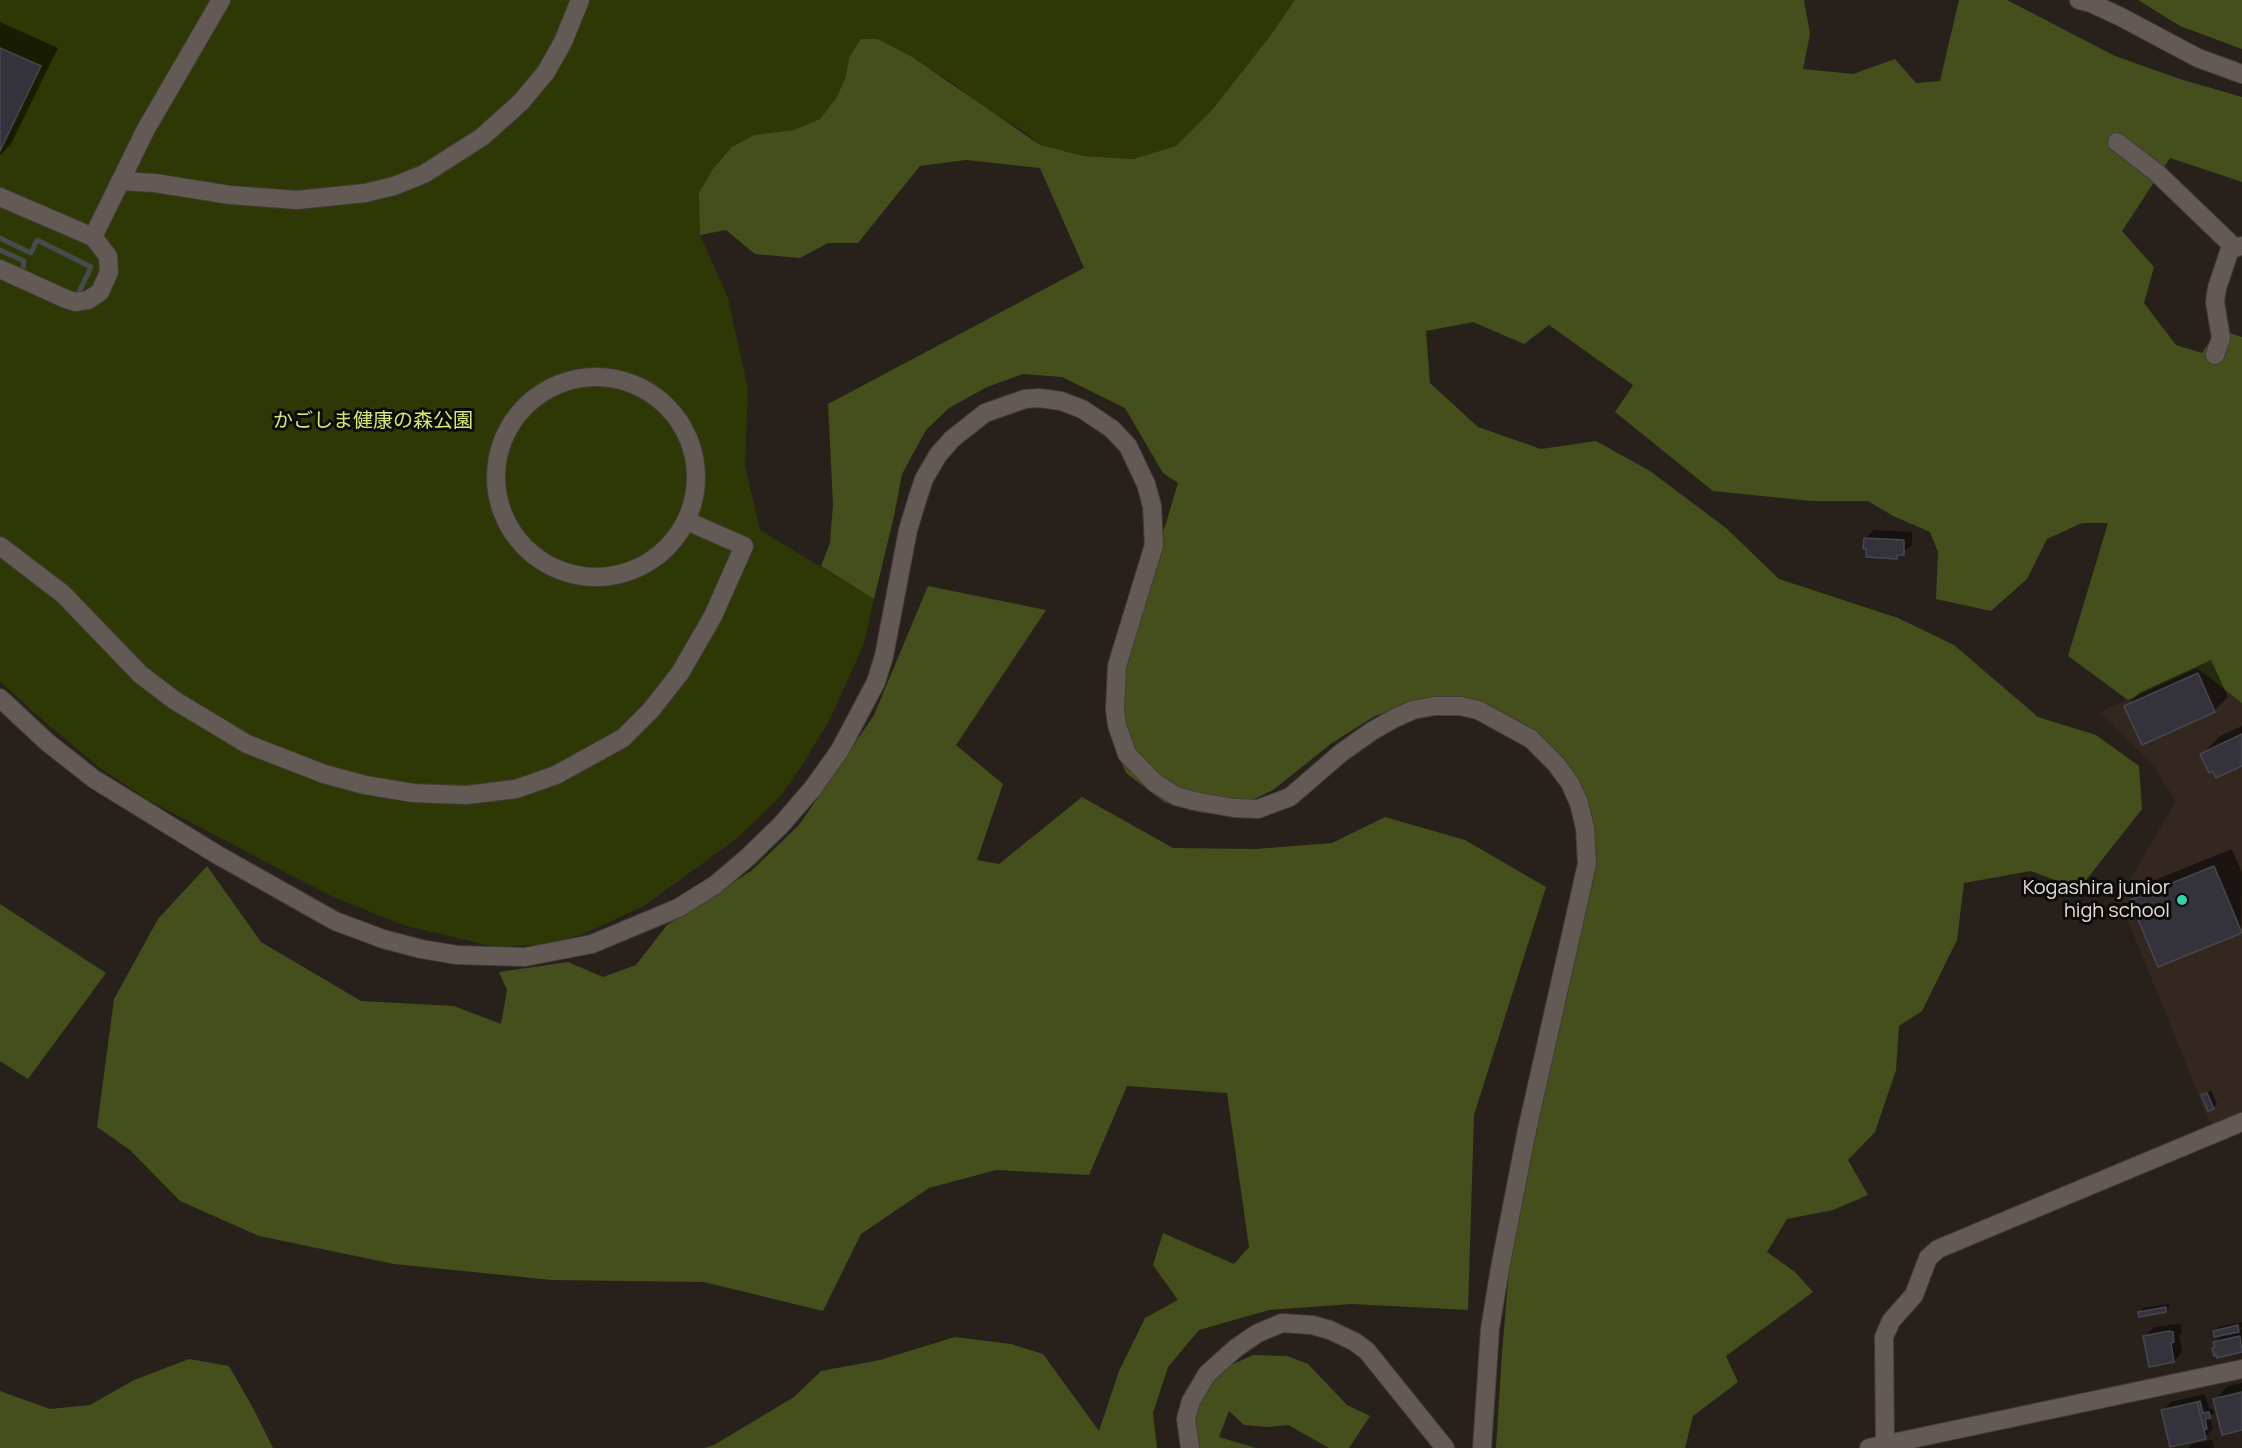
<!DOCTYPE html>
<html>
<head>
<meta charset="utf-8">
<style>
	body { margin:0 }
	canvas { display:block; background:#27201b }
</style>
</head>
<body>
<canvas width="2242" height="1448"></canvas>
<script>
const ctx = document.querySelector('canvas').getContext('2d');
ctx.lineJoin = 'round';
function fillPath(path, color) { ctx.fillStyle = color; ctx.fill(path, 'evenodd'); }
const shape = rows => new Path2D(rows.map(r => 'M' + r).join(''));
function stroke(path, color, width, dash) { ctx.strokeStyle = color; ctx.lineWidth = width; ctx.lineCap = dash ? 'butt' : 'round'; ctx.setLineDash(dash || []); ctx.stroke(path); }
function drawText(font, color, halo, rows, align = 'center') {
  ctx.font = font + ' Manrope,"Noto Sans JP",sans-serif'; ctx.lineWidth = 6; ctx.setLineDash([]); ctx.textBaseline = 'middle'; ctx.strokeStyle = halo; ctx.fillStyle = color; for (const [text, x, y, turn = 0] of rows) {
    ctx.save(); ctx.translate(x, y); ctx.rotate((+turn || 0) * Math.PI / 180); ctx.textAlign = isNaN(turn) ? turn : align; if (halo) ctx.strokeText(text, 0, 0); ctx.fillText(text, 0, 0); ctx.restore();
  }
}
const built = shape([
	[2197,668,2242,703,2242,1114,2216,1125,2209,1121,2122,906,2121,894,2176,801,2154,767,2101,712]
]);
const green = shape([
	[0,0,1295,0,1270,36,1213,109,1176,146,1133,159,1083,156,1040,145,1025,132,986,109,954,84,914,58,878,39,849,58,846,76,837,97,820,119,794,130,754,136,700,235,728,298,748,389,745,466,760,530,874,599,864,644,829,721,802,765,781,796,736,839,644,906,605,924,581,935,550,944,495,947,403,925,329,895,148,800,99,767,33,712,0,681]
]);
const forest = shape([
	[1295,0,1804,0,1810,34,1803,69,1853,74,1895,59,1916,83,1940,81,1959,0,2007,0,2115,56,2180,79,2242,97,2242,182,2170,158,2122,231,2154,267,2144,303,2176,345,2202,353,2218,329,2242,337,2242,703,2197,668,2128,700,2068,656,2108,523,2082,523,2047,539,2027,579,1991,611,1936,599,1938,552,1930,532,1893,516,1868,501,1811,501,1713,491,1615,412,1633,385,1549,325,1524,344,1473,322,1426,331,1430,383,1478,427,1541,449,1596,441,1650,471,1726,528,1779,579,1898,618,1954,645,2038,717,2096,735,2139,766,2142,809,2079,889,2031,871,1964,883,1957,940,1922,1011,1899,1026,1896,1070,1875,1132,1848,1160,1868,1195,1833,1210,1787,1219,1767,1252,1795,1272,1813,1292,1726,1356,1738,1382,1693,1416,1685,1448,1496,1448,1502,1353,1523,1105,1537,1057,1578,874,1578,833,1567,795,1520,722,1464,697,1421,701,1375,716,1332,743,1273,790,1254,799,1202,813,1164,802,1126,773,1112,739,1109,677,1166,523,1178,483,1163,473,1125,408,1062,377,1023,374,987,387,949,408,926,430,902,474,894,516,874,599,821,566,830,543,833,504,828,404,1084,268,1040,168,966,160,920,166,858,243,828,243,800,258,755,254,726,230,700,235,699,193,713,169,732,147,754,135,794,130,820,119,837,97,846,76,849,58,861,39,878,39,914,58,1040,145,1083,156,1133,159,1176,146,1213,109,1270,36],
	[2138,0,2242,0,2242,49,2180,26],
	[928,586,1046,610,956,745,1003,784,977,860,999,864,1082,797,1173,848,1256,849,1332,843,1385,817,1465,840,1546,887,1474,1115,1468,1310,1352,1304,1269,1310,1199,1330,1168,1367,1153,1413,1157,1448,704,1448,714,1445,794,1397,821,1371,880,1360,955,1337,1011,1344,1043,1354,1099,1431,1119,1371,1145,1318,1178,1300,1153,1265,1163,1233,1234,1264,1249,1247,1227,1093,1127,1086,1089,1175,996,1170,929,1188,861,1234,823,1311,704,1282,552,1280,394,1264,259,1236,180,1201,130,1150,97,1127,114,999,158,919,207,866,261,942,361,1001,454,1006,501,1024,507,990,499,972,568,962,603,977,636,965,667,925,751,871,799,825,874,715],
	[0,904,106,973,28,1079,0,1061],
	[1253,1355,1287,1356,1308,1364,1347,1405,1370,1416,1349,1448,1329,1448,1288,1425,1268,1427,1244,1425,1229,1411,1219,1437,1256,1448,1191,1448,1190,1421,1213,1378,1231,1365],
	[189,1359,229,1366,254,1410,273,1448,0,1448,0,1391,50,1409,90,1405,134,1380]
]);
const shadow = shape([
	[0,22,58,48,11,144,0,155],
	[1874,530,1912,532,1912,545,1896,557,1865,539],
	[2211,660,2228,697,2215,710,2143,743,2126,706,2139,693],
	[2242,726,2242,764,2202,754,2220,736],
	[2232,849,2242,873,2241,932,2132,900,2150,882],
	[2211,1090,2217,1104,2213,1108,2203,1096],
	[2169,1304,2170,1306,2166,1310,2139,1312,2143,1308],
	[2242,1322,2242,1327,2239,1330,2242,1329,2242,1350,2218,1356,2213,1348,2216,1346,2215,1342,2224,1334,2214,1331,2218,1327],
	[2181,1324,2182,1332,2179,1335,2182,1352,2174,1361,2145,1336,2154,1327],
	[2242,1383,2242,1428,2215,1400,2228,1386],
	[2205,1394,2209,1409,2213,1409,2214,1413,2210,1416,2213,1429,2205,1437,2163,1411,2171,1402],
	[2212,1440,2214,1448,2188,1448,2192,1444]
]);
const stream = shape([
	[0,238,31,253,37,240,91,267,76,298],
	[0,250,24,261,22,274]
]);
const building = shape([
	[0,48,41,66,0,151,0,48],
	[1864,538,1904,540,1904,555,1897,555,1897,559,1866,557,1866,549,1863,549,1864,538],
	[2198,673,2215,712,2142,745,2124,706,2198,673],
	[2242,734,2242,766,2216,778,2213,771,2209,773,2200,754,2242,734],
	[2214,866,2242,933,2158,967,2130,900,2214,866],
	[2207,1093,2214,1109,2208,1111,2201,1095,2207,1093],
	[2166,1307,2166,1312,2139,1317,2138,1312,2166,1307],
	[2238,1325,2239,1332,2214,1337,2213,1331,2238,1325],
	[2169,1331,2173,1332,2174,1342,2171,1343,2174,1362,2149,1367,2143,1336,2169,1331],
	[2240,1336,2242,1352,2217,1358,2216,1355,2214,1356,2212,1348,2215,1347,2213,1342,2240,1336],
	[2242,1392,2242,1430,2222,1435,2213,1399,2242,1392],
	[2200,1401,2203,1413,2209,1412,2211,1418,2205,1419,2207,1429,2204,1430,2197,1402,2200,1401],
	[2197,1402,2206,1439,2170,1447,2161,1410,2197,1402]
]);
const minor = shape([
	[2079,0,2091,3,2121,17,2198,58,2242,74],
	[2117,142,2157,173,2235,248],
	[120,181,155,183,230,195,297,200,365,193,394,186,424,174,482,137,521,102,546,72,563,42,580,0],
	[0,197,93,237,108,256,109,272,100,292,88,300,75,302,66,299,0,269],
	[93,237,146,129,221,0],
	[2215,355,2221,338,2215,302,2217,288,2230,249,2242,246],
	'496 477a100 100 0 1 1 200 0a100 100 0 1 1-200 0Z',
	[0,546,63,594,140,674,174,700,247,744,324,774,365,785,413,793,466,795,516,789,556,775,623,738,651,710,680,673,713,616,744,546,689,522],
	[0,698,47,742,94,779,216,854,335,921,383,939,421,949,457,955,525,957,592,944,678,908,715,885,748,857,781,825,813,788,840,750,876,682,884,656,908,530,918,497,924,479,938,455,952,439,985,413,1025,399,1039,398,1061,401,1082,409,1112,429,1128,446,1146,484,1152,506,1154,545,1117,666,1115,710,1117,725,1127,754,1155,783,1176,796,1194,801,1234,808,1258,809,1290,797,1341,753,1372,731,1395,718,1413,710,1434,706,1460,706,1478,710,1531,739,1556,764,1570,783,1579,803,1585,828,1587,864,1527,1130,1500,1268,1490,1329,1482,1448],
	[1885,1444,1884,1337,1891,1321,1914,1295,1928,1258,1938,1249,2242,1122],
	[1190,1448,1186,1419,1191,1401,1207,1374,1236,1348,1258,1333,1282,1323,1312,1325,1330,1330,1355,1342,1367,1351,1445,1448],
	[1869,1448,2242,1369]
]);
const markers = [
	[2182,900,6,"#2ed4ab"]
];
const parkNames = [
	["かごしま健康の森公園",373,421]
];
const poiNames = [
	["Kogashira junior",2170,888],
	["high school",2170,911]
];
fillPath(built, '#34271f');
fillPath(green, '#2e3804');
fillPath(forest, '#444f1b');
fillPath(shadow, '#0007');
stroke(stream, '#454b4f', 5);
fillPath(building, '#34323b');
stroke(building, '#48464f', 1.5);
stroke(minor, '#423c39', 20);
stroke(minor, '#645a55', 18);
for (const [x, y, r, color] of markers) { const dot = new Path2D(); dot.arc(x, y, r, 0, 2 * Math.PI); ctx.fillStyle = color; ctx.fill(dot); stroke(dot, '#0e0a08', 2); }
drawText('20px', '#d0ec6d', '#0e0a08', parkNames);
drawText('20px', '#e2dcd9', '#0e0a08', poiNames, 'right');
</script>
</body>
</html>
